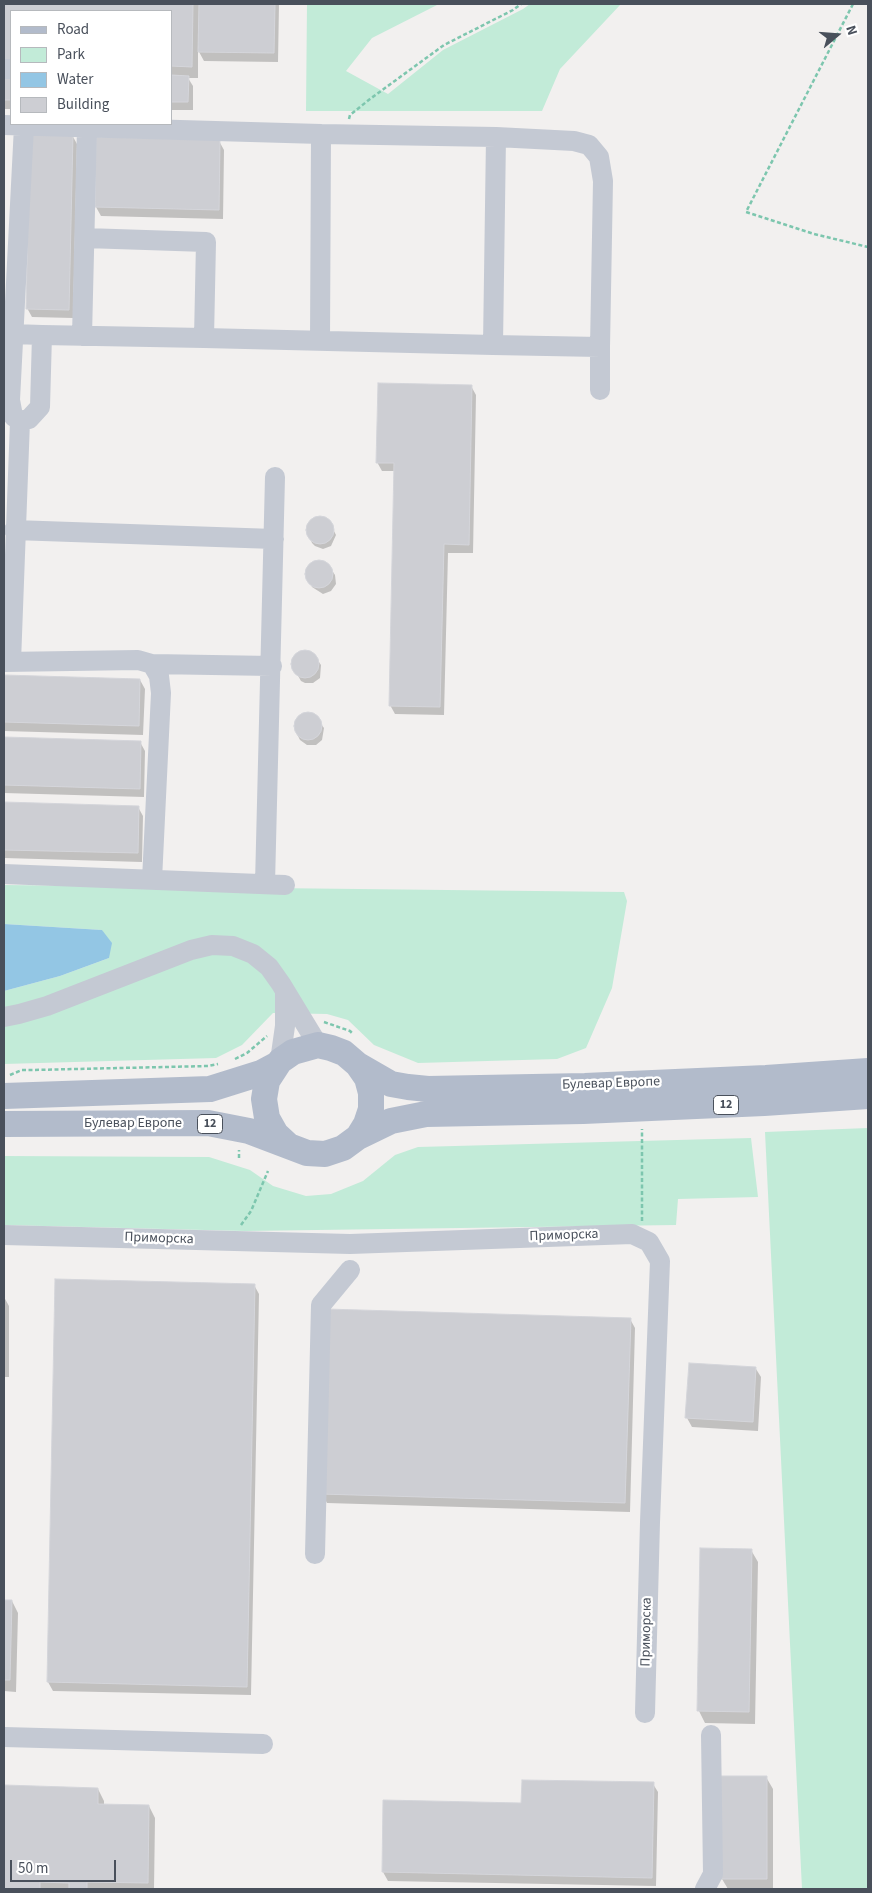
<!DOCTYPE html>
<html>
<head>
<meta charset="utf-8">
<style>
	body { margin:0 }
	#map { position:relative; width:872px; height:1893px; overflow:hidden; background:#f2f0ef; font-family:"Source Sans 3",sans-serif }
	canvas { display:block }
	.frame { position:absolute; inset:0; border:5px solid #49505b; pointer-events:none }
	.legend { position:absolute; left:10px; top:10px; width:162px; height:115px; box-sizing:border-box; background:#fff; border:1px solid #b6b9bd; margin:0; padding:6px 9px; list-style:none; font-size:15px; color:#49505b }
	.legend li { display:flex; align-items:center; gap:10px; height:25px }
	.legend b { width:25px; border:1px solid #b6b9bd }
	.north { position:absolute; left:812px; top:10px; width:50px; height:50px; -webkit-text-stroke:4px #fff; paint-order:stroke; rotate:72deg; font-size:14px; font-weight:700; line-height:20px; text-align:center; color:#49505b }
	.north::after { content:''; display:block; margin:auto; width:18px; height:22px; background:#49505b; clip-path:polygon(50% 0,100% 100%,50% 72%,0 100%) }
	.scale { position:absolute; left:10px; top:1860px; width:106px; height:22px; box-sizing:border-box; border:2px solid #49505b; border-top:0; padding-left:6px; font-size:15px; line-height:18px; white-space:nowrap; color:#49505b; -webkit-text-stroke:4px #fff; paint-order:stroke }
</style>
</head>
<body>
<div id="map">
<canvas width="872" height="1893"></canvas>
<div class="frame"></div>
<ul class="legend">
<li><b style="height:6px;background:#b2bbcb"></b>Road</li>
<li><b style="height:14px;background:#c2ebd8"></b>Park</li>
<li><b style="height:14px;background:#93c6e4"></b>Water</li>
<li><b style="height:14px;background:#cdced3"></b>Building</li>
</ul>
<div class="north">N</div>
<div class="scale">50 m</div>
</div>
<script>
const ctx = document.querySelector('canvas').getContext('2d');
ctx.lineJoin = 'round';
function fillPath(path, color) { ctx.fillStyle = color; ctx.fill(path, 'evenodd'); }
const shape = rows => new Path2D(rows.map(r => 'M' + r).join(''));
function stroke(path, color, width, dash) { ctx.strokeStyle = color; ctx.lineWidth = width; ctx.lineCap = dash ? 'butt' : 'round'; ctx.setLineDash(dash || []); ctx.stroke(path); }
function drawText(font, color, halo, rows, align = 'center') {
  ctx.font = font + ' "Source Sans 3",sans-serif'; ctx.lineWidth = 4.5; ctx.setLineDash([]); ctx.textBaseline = 'middle'; ctx.strokeStyle = halo; ctx.fillStyle = color; for (const [text, x, y, turn = 0] of rows) {
    ctx.save(); ctx.translate(x, y); ctx.rotate((+turn || 0) * Math.PI / 180); ctx.textAlign = isNaN(turn) ? turn : align; if (halo) ctx.strokeText(text, 0, 0); ctx.fillText(text, 0, 0); ctx.restore();
  }
}
const green = shape([
	[307,4,439,4,372,38,346,71,388,94,443,50,523,9,530,4,621,4,560,69,542,111,306,111],
	[4,885,624,892,627,901,612,988,586,1048,557,1059,418,1063,374,1045,348,1020,327,1014,273,1013,242,1045,216,1058,4,1064,4,991,60,976,109,958,102,930,4,924],
	[868,1128,868,1889,802,1889,765,1132],
	[751,1138,758,1197,678,1199,676,1225,245,1231,4,1225,4,1156,209,1157,250,1170,273,1186,306,1196,331,1194,363,1181,395,1155,418,1147]
]);
const water = shape([
	[4,924,102,930,112,943,109,958,60,976,4,991]
]);
const shadow = shape([
	[4,4,279,4,278,62,204,61,198,50,198,78,188,78,193,86,193,110,171,110,171,11,11,11,11,109,4,109],
	[72,135,77,144,73,318,32,317,27,308],
	[97,138,219,141,224,150,223,219,101,216,96,207],
	[471,386,476,395,473,553,448,553,444,715,395,714,390,705,395,471,382,471,377,462],
	[318,517,326,518,329,521,336,535,331,546,323,549,315,546,312,543,306,528,310,521],
	[322,561,329,565,331,569,335,575,336,584,331,591,323,594,312,587,306,577,307,568,313,562],
	[303,651,312,652,321,665,320,678,313,683,305,683,301,681,293,667,292,663,296,655],
	[4,676,140,680,145,689,143,735,4,731],
	[306,713,314,715,324,728,322,740,316,745,307,745,300,740,295,730,296,721,298,717],
	[4,738,140,742,145,751,144,797,4,793],
	[4,803,138,807,143,816,142,862,4,858],
	[254,1285,259,1294,251,1695,53,1691,48,1682],
	[4,1297,9,1306,9,1377,4,1377],
	[630,1319,635,1328,630,1512,327,1503,322,1494],
	[756,1369,761,1377,758,1431,692,1427,687,1418],
	[701,1549,751,1550,758,1562,755,1724,705,1723,699,1711],
	[4,1601,12,1601,18,1613,16,1692,4,1691],
	[721,1777,766,1777,773,1789,773,1889,728,1889,722,1879],
	[653,1784,658,1792,656,1886,388,1881,383,1872,384,1801,522,1804],
	[4,1787,98,1789,104,1801,104,1805,149,1806,155,1818,154,1889,4,1889]
]);
const building = shape([
	[4,4,193,4,192,67,171,66,171,11,11,11,11,64,4,64,4,4],
	[199,4,275,4,274,53,198,52,199,4],
	[4,74,11,74,11,100,4,100,4,74],
	[171,75,189,76,188,102,171,102,171,75],
	[30,133,73,134,69,310,26,309,30,133],
	[96,137,220,140,219,210,95,207,96,137],
	[378,383,472,385,469,545,444,544,440,707,389,706,394,463,376,463,378,383],
	'306 530a14 14 0 1 1 28 0a14 14 0 1 1-28 0Z',
	'305 574a14 14 0 1 1 28 0a14 14 0 1 1-28 0Z',
	'291 664a14 14 0 1 1 28 0a14 14 0 1 1-28 0Z',
	[4,675,140,679,139,726,4,722,4,675],
	'294 726a14 14 0 1 1 28 0a14 14 0 1 1-28 0Z',
	[4,737,141,741,140,789,4,785,4,737],
	[4,802,139,806,138,853,4,850,4,802],
	[55,1279,255,1284,247,1687,47,1682,55,1279],
	[326,1309,631,1318,625,1503,321,1494,326,1309],
	[689,1363,756,1367,753,1422,685,1418,689,1363],
	[700,1548,752,1549,749,1712,697,1711,700,1548],
	[4,1600,12,1600,10,1680,4,1680,4,1600],
	[720,1776,767,1776,767,1879,721,1879,720,1776],
	[522,1780,654,1782,652,1878,382,1872,383,1800,521,1803,522,1780],
	[4,1785,98,1788,98,1804,149,1805,148,1883,87,1882,87,1889,69,1889,69,1883,40,1882,40,1889,4,1889,4,1785]
]);
const path = shape([
	[853,4,746,212,814,234,868,247],
	[349,119,350,115,370,99,444,45,513,10,521,4],
	[324,1022,350,1031,353,1034],
	[235,1059,247,1053,267,1036],
	[10,1075,22,1070,32,1070,208,1066,218,1064],
	[239,1158,239,1150],
	[642,1221,642,1129],
	[241,1225,251,1211,268,1171]
]);
const minor = shape([
	[4,69,11,69],
	[4,125,321,134,320,341],
	[24,126,10,400,13,416,20,421,29,419,40,407,42,335],
	[321,134,496,137],
	[85,238,206,242,204,338],
	[4,334,13,334,42,335,204,338,493,345,600,347,603,181,599,157,589,145,574,141,496,137,493,345],
	[82,336,87,127],
	[600,390,600,347],
	[14,530,274,539],
	[4,662,138,660,152,664,159,676,161,693,152,880],
	[11,662,20,421],
	[152,664,272,666],
	[4,874,285,885],
	[265,884,275,477],
	[4,1017,19,1014,47,1006,191,950,212,945,233,946,253,954,269,967,281,984,318,1045],
	[280,1061,285,1026,285,993],
	[4,1235,350,1244,632,1234,649,1242,660,1261,650,1522,645,1713],
	[315,1554,321,1305,350,1270],
	[4,1737,263,1744],
	[705,1889,713,1874,711,1735]
]);
const major = shape([
	[4,1096,210,1089,261,1073,276,1065],
	[4,1124,208,1123,249,1131,307,1153,325,1154,343,1148,358,1137,391,1121,426,1114,583,1111,764,1103,868,1096],
	[358,1137,366,1124,371,1109,371,1093,367,1078,358,1065],
	[289,1146,276,1134,267,1118,264,1099,267,1081,280,1061,293,1052,318,1045,331,1048,344,1053,358,1065,391,1084,408,1087,428,1089,585,1086,766,1078,868,1071]
]);
const shields = [
	[726,1105,25],
	[210,1124,25]
];
const shieldNames = [
	["12",726,1105],
	["12",210,1124]
];
const streetNames = [
	["Булевар Европе",611,1084,-2],
	["Булевар Европе",133,1124],
	["Приморска",564,1236,-2],
	["Приморска",159,1239,2],
	["Приморска",647,1632,-89]
];
fillPath(green, '#c2ebd8');
fillPath(water, '#93c6e4');
fillPath(shadow, '#0003');
fillPath(building, '#cdced3');
stroke(building, '#d4d5da', 1);
stroke(path, '#7dc6ae', 2.5, [4, 2.5]);
stroke(minor, '#c4c9d3', 20);
stroke(major, '#b2bbcb', 26);
for (const [x, y, w] of shields) { const box = new Path2D(); box.roundRect(x - w / 2, y - 9.5, w, 19, 4); ctx.fillStyle = '#fff'; ctx.fill(box); stroke(box, '#49505b', 1); }
drawText('bold 12px', '#49505b', null, shieldNames);
drawText('14px', '#49505b', '#fff', streetNames);
</script>
</body>
</html>
